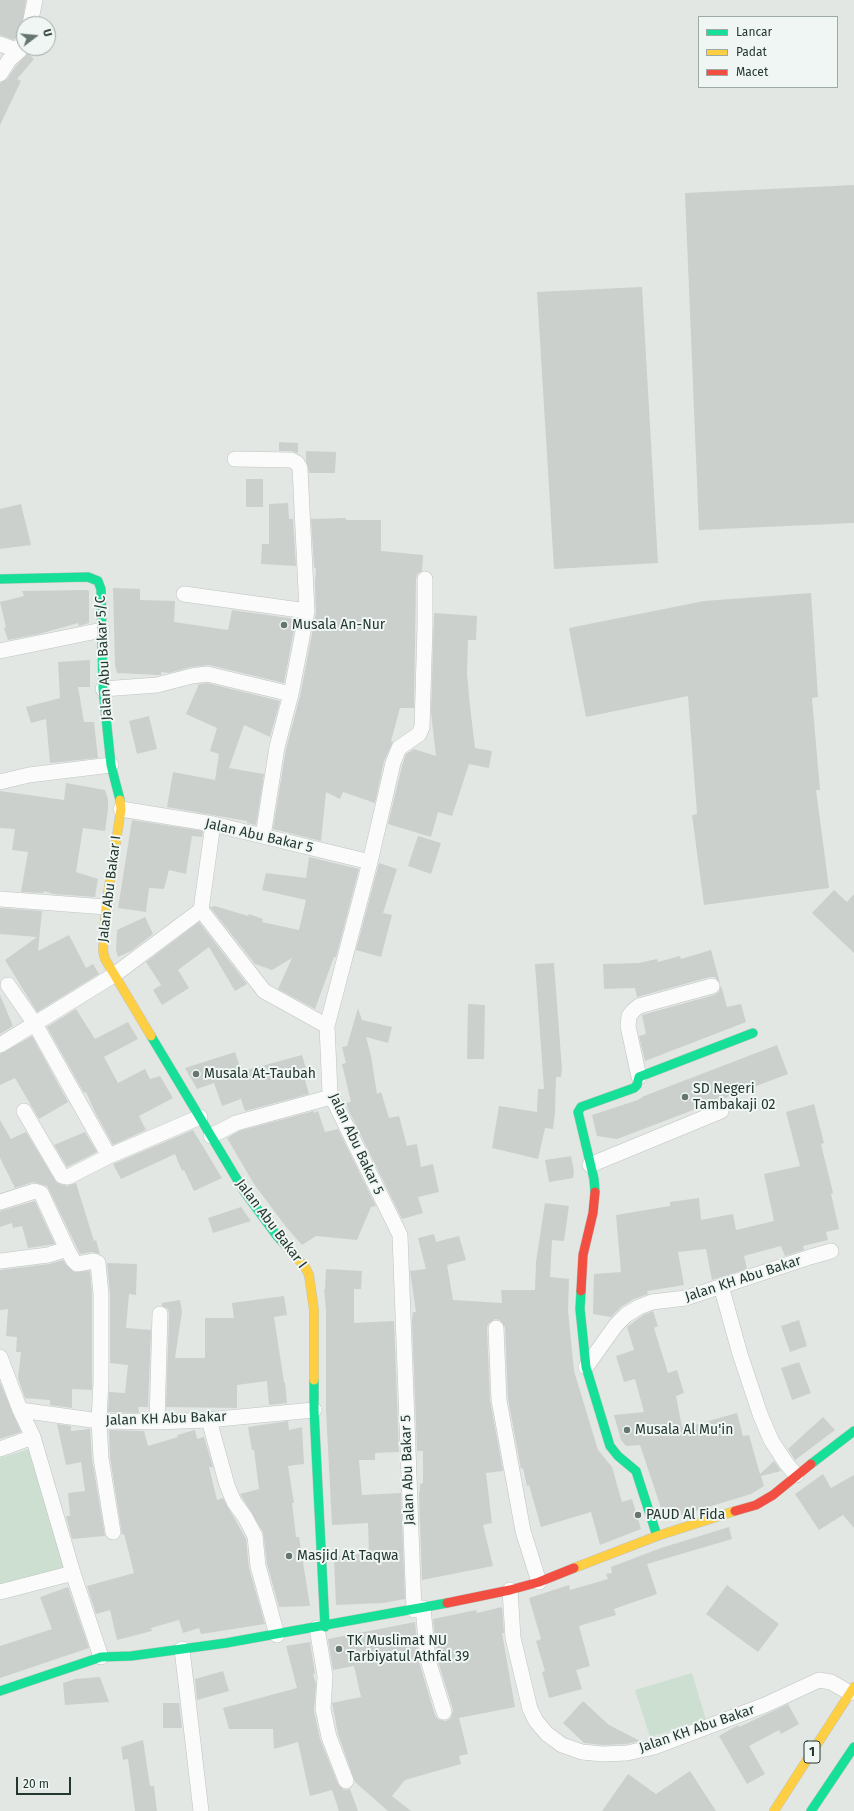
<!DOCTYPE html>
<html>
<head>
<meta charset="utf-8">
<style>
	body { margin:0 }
	#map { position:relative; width:854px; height:1811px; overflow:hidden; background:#e2e7e4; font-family:"Fira Sans",sans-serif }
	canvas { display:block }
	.legend { position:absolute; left:698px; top:16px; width:140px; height:72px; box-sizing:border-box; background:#f0f6f3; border:1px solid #9eaaa5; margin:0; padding:5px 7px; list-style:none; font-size:12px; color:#233730 }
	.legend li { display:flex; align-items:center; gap:8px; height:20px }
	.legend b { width:20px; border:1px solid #9eaaa5 }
	.north { position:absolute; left:16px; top:16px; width:40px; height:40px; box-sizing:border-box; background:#f0f6f3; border:1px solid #9eaaa5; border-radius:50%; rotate:74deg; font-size:11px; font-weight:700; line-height:16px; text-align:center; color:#233730 }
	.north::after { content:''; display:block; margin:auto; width:14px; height:18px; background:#66756f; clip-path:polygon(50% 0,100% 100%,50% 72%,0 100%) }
	.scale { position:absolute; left:16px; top:1777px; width:55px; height:18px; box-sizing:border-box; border:2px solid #233730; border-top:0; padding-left:5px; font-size:12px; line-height:14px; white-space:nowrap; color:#233730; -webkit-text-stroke:3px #f0f6f3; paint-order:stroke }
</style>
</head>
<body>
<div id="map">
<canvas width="854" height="1811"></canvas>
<ul class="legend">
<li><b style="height:5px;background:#16e098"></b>Lancar</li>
<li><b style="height:5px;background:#ffcf43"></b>Padat</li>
<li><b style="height:5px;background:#f24e42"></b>Macet</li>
</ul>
<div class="north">U</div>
<div class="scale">20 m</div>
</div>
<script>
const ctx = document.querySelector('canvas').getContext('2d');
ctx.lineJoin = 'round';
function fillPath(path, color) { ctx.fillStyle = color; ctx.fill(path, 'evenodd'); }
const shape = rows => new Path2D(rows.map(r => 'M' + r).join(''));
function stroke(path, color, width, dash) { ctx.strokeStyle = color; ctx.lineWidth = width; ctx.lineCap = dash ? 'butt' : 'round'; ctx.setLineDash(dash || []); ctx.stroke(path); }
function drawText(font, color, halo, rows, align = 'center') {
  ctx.font = font + ' "Fira Sans",sans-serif'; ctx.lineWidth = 4; ctx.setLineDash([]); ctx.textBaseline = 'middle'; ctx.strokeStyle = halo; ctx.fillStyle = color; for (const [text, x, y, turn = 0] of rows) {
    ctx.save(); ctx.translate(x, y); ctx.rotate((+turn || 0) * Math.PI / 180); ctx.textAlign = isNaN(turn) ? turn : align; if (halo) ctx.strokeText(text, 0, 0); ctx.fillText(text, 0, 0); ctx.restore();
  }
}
const green = shape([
	[29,1449,68,1570,0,1588,0,1458],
	[692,1673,706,1720,650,1737,635,1690]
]);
const building = shape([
	[0,0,26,0,21,31,14,40,0,35],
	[28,53,34,59,17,79,21,81,0,125,0,83,7,79,16,66],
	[854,185,854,523,699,530,685,193],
	[642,287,658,563,554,569,537,292],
	[279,442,298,443,298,453,291,451,279,451],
	[306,451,336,452,335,473,309,473,306,461],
	[246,479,263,479,263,507,246,507],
	[288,503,289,519,293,519,296,566,261,564,262,544,269,544,269,504],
	[21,504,31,545,0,549,0,509],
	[346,518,346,520,381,520,381,551,423,555,422,571,417,574,416,579,414,708,400,708,391,741,393,742,384,761,375,803,343,792,340,799,326,792,321,841,273,829,286,749,300,696,316,613,315,582,316,569,314,567,311,519],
	[113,588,140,589,140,600,175,601,174,622,228,630,232,610,296,619,284,683,209,665,191,667,169,673,161,672,161,675,159,675,117,673,115,665],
	[86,590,89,591,89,623,79,626,78,623,39,634,8,640,4,628,6,627,0,602,24,596,22,591],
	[811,593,818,697,812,698,820,790,816,790,829,888,704,905,692,815,697,814,688,696,586,717,569,628,704,601],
	[434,613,477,616,476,640,468,640,467,674,470,706,475,748,492,751,489,768,469,764,452,816,438,812,431,837,388,824,402,766,406,754,414,749,436,756,431,712],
	[90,660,90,687,78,687,84,722,94,722,98,758,50,763,46,719,31,723,26,707,60,698,58,662],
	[207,683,280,701,270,737,244,725,229,768,264,774,256,825,247,823,247,821,167,807,173,772,215,780,219,754,210,751,217,728,186,714,199,684],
	[149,716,157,749,137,754,129,721],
	[66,783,105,790,108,799,108,809,105,831,83,828,76,872,98,879,95,897,53,894,44,891,44,893,21,892,28,852,12,850,15,829,0,828,0,791,64,800],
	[132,820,203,831,202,837,192,836,186,874,169,870,164,889,149,888,146,912,118,908],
	[418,836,441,843,431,874,408,866],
	[309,857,359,869,336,957,334,957,315,1009,278,989,292,958,272,970,255,964,210,907,215,906,248,916,249,914,263,919,262,922,299,930,306,900,262,890,266,873,306,878],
	[379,863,397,869,383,913,392,915,381,957,356,950],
	[834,890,847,902,854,894,854,953,812,913],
	[0,908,42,911,38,951,69,935,86,968,93,964,99,974,37,1012,5,960,37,937,0,934],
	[145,917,153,934,131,951,118,957,116,950,117,930],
	[199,922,247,984,235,991,209,947,178,970,189,988,162,1005,153,990,161,985,146,962],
	[711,950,720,983,715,977,710,977,637,997,635,988,604,989,603,964,639,963,657,959,658,962,680,956,681,959],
	[554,963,562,1070,561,1077,556,1077,555,1112,553,1129,545,1128,538,1159,492,1148,499,1106,537,1112,538,1089,544,1089,535,964],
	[721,985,727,1007,741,1004,746,1022,645,1061,639,1036,646,1034,642,1015,714,995,719,992],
	[0,995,13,1026,0,1034],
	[468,1004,485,1005,484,1059,467,1059],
	[358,1008,362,1020,392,1027,388,1043,366,1037,371,1056,377,1094,381,1092,389,1118,399,1116,407,1146,417,1144,421,1167,433,1164,439,1192,418,1197,423,1213,402,1219,349,1111,346,1103,351,1102,342,1064,346,1063,342,1047,347,1046],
	[76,1009,95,1039,128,1022,138,1039,104,1057,118,1083,145,1069,150,1079,160,1076,173,1098,139,1116,146,1130,113,1145,95,1112,86,1092,84,1093,47,1027],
	[32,1036,68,1102,39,1119,15,1078,0,1085,0,1054],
	[777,1045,788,1074,617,1139,597,1136,592,1115,638,1100,644,1096],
	[235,1052,240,1067,242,1067,243,1071,302,1055,307,1072,303,1073,309,1094,245,1111,241,1099,222,1106,214,1083,197,1089,185,1068],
	[814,1104,824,1143,821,1144,833,1193,831,1194,839,1229,826,1232,828,1240,803,1246,804,1250,785,1256,781,1246,744,1256,747,1269,712,1280,706,1249,678,1252,684,1285,647,1291,648,1294,634,1299,621,1307,611,1317,593,1314,594,1274,621,1272,616,1215,670,1206,670,1202,699,1198,701,1220,733,1214,736,1230,774,1221,764,1174,800,1166,786,1112],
	[314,1111,314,1113,318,1111,325,1132,338,1129,376,1206,371,1207,357,1240,316,1236,302,1245,287,1228,254,1184,227,1138,239,1131],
	[0,1120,11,1139,26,1132,57,1183,67,1186,76,1183,94,1241,96,1240,100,1254,92,1252,80,1254,47,1186,33,1182,15,1188,0,1158],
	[193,1130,222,1178,194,1191,184,1170,182,1171,175,1154,121,1179,113,1164],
	[85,1132,97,1152,67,1167,54,1145],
	[571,1156,574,1171,573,1178,549,1182,545,1160],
	[35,1201,55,1244,28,1248,22,1226,13,1228,12,1223,0,1227,0,1211],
	[545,1203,569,1206,564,1241,552,1240,550,1277,569,1279,568,1310,574,1371,598,1450,612,1467,622,1502,632,1499,641,1529,600,1545,591,1512,541,1527,529,1485,527,1486,523,1468,521,1469,508,1399,505,1327,500,1320,495,1319,488,1324,487,1328,490,1400,503,1471,486,1473,492,1523,483,1525,493,1566,422,1580,419,1492,420,1492,420,1484,423,1483,423,1451,417,1451,412,1320,413,1312,416,1312,410,1271,426,1269,418,1238,434,1234,436,1242,459,1236,466,1260,447,1265,453,1300,502,1303,501,1290,535,1290,536,1262],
	[241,1207,251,1221,213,1233,208,1218],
	[63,1260,67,1266,74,1272,90,1271,92,1294,92,1390,72,1389,72,1408,50,1405,50,1400,25,1398,18,1378,21,1352,16,1352,17,1337,6,1336,8,1309,0,1310,0,1270,49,1264],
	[107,1263,137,1264,136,1295,129,1294,126,1328,151,1330,148,1407,138,1407,139,1413,108,1412,109,1392,125,1393,128,1365,110,1363,110,1294],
	[326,1269,362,1271,361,1289,354,1289,354,1323,394,1321,399,1452,375,1453,375,1460,359,1460,362,1495,401,1493,405,1599,383,1603,336,1605,334,1557,369,1553,368,1523,332,1525,326,1410,326,1310,324,1289,325,1289],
	[284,1296,287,1315,274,1317,284,1382,285,1382,287,1403,269,1405,267,1381,237,1385,237,1408,166,1407,169,1314,168,1309,162,1306,162,1303,180,1300,182,1312,175,1358,205,1358,205,1318,234,1318,232,1303],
	[653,1311,658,1326,654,1328,668,1373,677,1370,684,1393,676,1396,682,1427,687,1426,687,1427,737,1413,743,1436,749,1435,760,1474,774,1461,781,1471,761,1476,764,1486,751,1494,665,1520,640,1445,626,1446,621,1440,614,1415,644,1412,635,1379,624,1382,616,1356,634,1350,627,1327,643,1315],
	[799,1320,807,1346,790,1352,781,1326],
	[799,1362,811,1393,792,1400,781,1368],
	[0,1382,21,1432,0,1439],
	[823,1417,835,1430,795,1460,788,1449],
	[288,1421,289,1430,302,1427,304,1464,288,1466,294,1503,292,1503,296,1537,299,1537,310,1606,279,1607,267,1564,263,1532,240,1494,259,1489,254,1450,252,1450,248,1427],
	[57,1424,71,1426,71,1431,90,1429,92,1459,105,1536,72,1539,66,1516,70,1516,68,1493,85,1491,81,1462,66,1465],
	[109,1430,144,1431,148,1446,178,1437,177,1435,195,1430,197,1439,204,1437,213,1467,209,1467,217,1500,223,1498,246,1539,249,1568,265,1624,201,1634,199,1628,183,1633,179,1620,151,1628,152,1631,117,1640,110,1610,96,1614,87,1586,134,1573,124,1534,122,1535,110,1457],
	[823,1474,831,1488,854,1475,854,1528,843,1515,819,1530,795,1494],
	[729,1527,732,1539,647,1564,657,1594,614,1609,616,1615,579,1626,590,1666,576,1670,582,1689,549,1698,542,1672,545,1671,536,1641,541,1639,529,1598,569,1585,570,1590,608,1579,606,1574,612,1573,611,1567,661,1548],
	[727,1585,779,1624,758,1652,706,1614],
	[68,1587,89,1648,0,1678,0,1646,52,1629,40,1597],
	[502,1607,504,1633,502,1633,515,1707,459,1718,468,1754,459,1756,461,1764,405,1780,392,1796,411,1811,388,1811,355,1782,338,1734,332,1703,361,1697,354,1666,333,1670,328,1639,415,1622,419,1662,435,1715,438,1719,446,1721,451,1718,453,1710,437,1658,433,1619,476,1610,477,1613],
	[310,1642,315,1674,313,1674,316,1684,314,1711,320,1739,338,1784,344,1790,350,1789,358,1811,339,1811,332,1790,310,1796,298,1742,274,1749,273,1729,229,1729,223,1708,297,1688,286,1646],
	[223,1671,229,1691,197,1700,195,1679],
	[100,1677,109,1702,65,1705,63,1683,75,1679],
	[583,1701,609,1725,640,1741,626,1744,603,1745,584,1743,563,1723],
	[163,1703,179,1703,182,1728,163,1728],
	[788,1704,799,1724,781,1734,779,1730,749,1746,765,1774,747,1784,719,1736,738,1725,739,1727],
	[143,1740,150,1786,154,1786,157,1811,135,1811,128,1759,123,1760,121,1747],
	[690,1771,716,1811,602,1811,628,1774,656,1794]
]);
const street = shape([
	[30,24,35,0],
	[0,44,19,51],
	[0,74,9,60,19,51,24,39],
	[235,459,291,460,297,463,300,468,307,611,291,694,277,747,263,836],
	[184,594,307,611],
	[0,651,102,630],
	[103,689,157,685,192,676,207,674,291,694],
	[0,782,29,775,111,765],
	[121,809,213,824,370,862,327,1026,330,1093,400,1235,414,1610],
	[370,862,393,763,399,748,419,734,422,727,425,626,425,579],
	[0,899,106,907],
	[201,910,264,991,327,1026],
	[8,985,35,1024,109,1156,200,1117],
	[0,1045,114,975,201,910,213,824],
	[639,1077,628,1026,629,1016,634,1010,639,1006,712,986],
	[24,1111,62,1176,68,1177,109,1156],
	[211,1136,236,1123,331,1097],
	[590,1165,721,1111],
	[0,1202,35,1191,41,1193,67,1249],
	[0,1261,48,1255,67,1249,73,1260,77,1264,94,1261,98,1263,101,1294,101,1381,99,1421,101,1458,113,1532],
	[721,1286,740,1354,760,1414,771,1440,786,1463,796,1475],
	[496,1328,499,1400,523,1531,539,1582],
	[0,1357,20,1410,33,1437,73,1573,101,1657],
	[586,1367,616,1325,626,1315,639,1307,652,1302,686,1298,810,1257,831,1251],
	[20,1410,99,1421,157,1422,207,1420,314,1410],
	[209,1420,227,1485,234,1502,245,1517,255,1536,258,1566,277,1635],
	[157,1422,160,1314],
	[0,1449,33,1437],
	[510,1590,513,1638,530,1709,536,1721,547,1734,562,1745,582,1752,603,1754,627,1753,654,1747,765,1705,819,1680,831,1682,850,1693],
	[0,1592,73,1573],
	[423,1608,428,1660,444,1712],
	[317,1628,325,1676,323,1709,329,1737,346,1781],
	[182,1649,201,1811]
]);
const fast = shape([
	[0,579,88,577,98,581,101,589,103,689,111,765,120,800],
	[151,1036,244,1191,277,1236,289,1249],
	[595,1192,594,1179,578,1112,581,1107,634,1088,637,1085,639,1077,753,1033],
	[581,1291,580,1309,586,1367,610,1446,618,1456,636,1471,657,1536],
	[314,1380,314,1410,325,1627],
	[811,1464,854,1431],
	[0,1691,101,1657,131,1656,226,1643,447,1603],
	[811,1811,854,1747]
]);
const slow = shape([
	[120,800,121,809,106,907,103,951,105,959,151,1036],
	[289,1249,305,1267,309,1275,314,1310,314,1380],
	[574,1568,657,1536,735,1511],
	[774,1811,854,1687]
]);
const jam = shape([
	[581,1291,583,1255,593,1213,595,1192],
	[735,1511,756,1505,773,1495,811,1464],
	[447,1603,510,1590,539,1582,574,1568]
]);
const markers = [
	[284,625,4,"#66756f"],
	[196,1074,4,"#66756f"],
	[685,1097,4,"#66756f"],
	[627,1430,4,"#66756f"],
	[638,1515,4,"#66756f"],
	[289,1556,4,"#66756f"],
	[339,1649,4,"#66756f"]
];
const shields = [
	[812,1752,16]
];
const shieldNames = [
	["1",812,1752]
];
const poiNames = [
	["Musala An-Nur",292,625],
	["Musala At-Taubah",204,1074],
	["SD Negeri",693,1089],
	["Tambakaji 02",693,1105],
	["Musala Al Mu'in",635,1430],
	["PAUD Al Fida",646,1515],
	["Masjid At Taqwa",297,1556],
	["TK Muslimat NU",347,1641],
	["Tarbiyatul Athfal 39",347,1657]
];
const streetNames = [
	["Jalan Abu Bakar 5/C",104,658,-93],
	["Jalan Abu Bakar 5",259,836,13],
	["Jalan Abu Bakar I",110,889,-83],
	["Jalan Abu Bakar 5",356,1144,65],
	["Jalan Abu Bakar I",271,1224,53],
	["Jalan KH Abu Bakar",743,1279,-18],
	["Jalan KH Abu Bakar",166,1419,-2],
	["Jalan Abu Bakar 5",408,1470,-92],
	["Jalan KH Abu Bakar",697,1729,-19]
];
fillPath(green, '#cddfd1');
fillPath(building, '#cbd0cd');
stroke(street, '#bfc4c1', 16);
stroke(fast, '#bfc4c1', 10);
stroke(slow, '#bfc4c1', 10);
stroke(jam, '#bfc4c1', 10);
stroke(street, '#fbfbfb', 15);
stroke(fast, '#16e098', 9);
stroke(slow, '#ffcf43', 9);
stroke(jam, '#f24e42', 9);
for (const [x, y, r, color] of markers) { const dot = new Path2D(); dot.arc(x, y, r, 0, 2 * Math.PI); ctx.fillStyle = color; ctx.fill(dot); stroke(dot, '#f0f6f3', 1.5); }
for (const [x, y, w] of shields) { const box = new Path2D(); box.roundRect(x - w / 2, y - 11, w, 22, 3); ctx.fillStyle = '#f0f6f3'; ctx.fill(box); stroke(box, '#233730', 1); }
drawText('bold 13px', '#233730', null, shieldNames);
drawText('14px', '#233730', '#f0f6f3', poiNames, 'left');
drawText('14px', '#233730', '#f0f6f3', streetNames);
</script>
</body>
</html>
